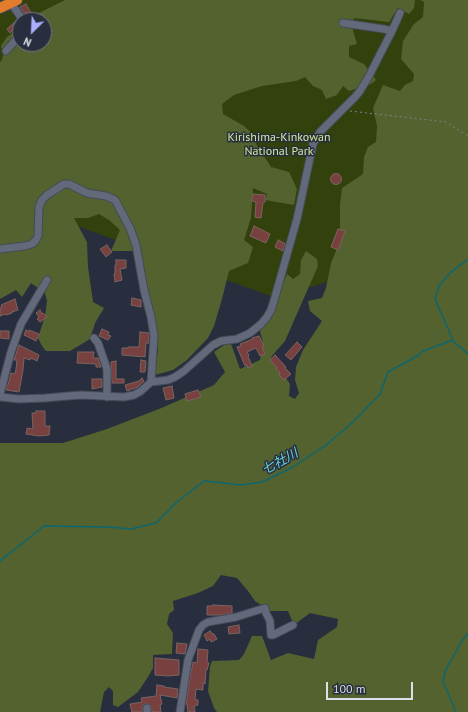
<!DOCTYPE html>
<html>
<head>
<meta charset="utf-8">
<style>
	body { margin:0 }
	#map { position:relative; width:468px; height:712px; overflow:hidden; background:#282e3d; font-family:"PT Sans",sans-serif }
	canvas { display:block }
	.north { position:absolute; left:12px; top:12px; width:40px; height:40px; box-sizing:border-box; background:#282e3d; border:1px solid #707582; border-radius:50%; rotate:204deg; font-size:11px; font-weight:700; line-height:16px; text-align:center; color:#dbdfe9 }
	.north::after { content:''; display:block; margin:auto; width:14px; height:18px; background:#acaffb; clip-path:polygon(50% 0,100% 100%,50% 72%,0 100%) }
	.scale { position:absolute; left:326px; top:682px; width:87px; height:18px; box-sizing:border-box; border:2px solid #dbdfe9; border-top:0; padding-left:5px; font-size:12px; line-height:14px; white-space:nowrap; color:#dbdfe9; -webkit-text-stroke:3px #282e3d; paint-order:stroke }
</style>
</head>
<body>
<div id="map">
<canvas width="468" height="712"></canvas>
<div class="north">N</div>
<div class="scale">100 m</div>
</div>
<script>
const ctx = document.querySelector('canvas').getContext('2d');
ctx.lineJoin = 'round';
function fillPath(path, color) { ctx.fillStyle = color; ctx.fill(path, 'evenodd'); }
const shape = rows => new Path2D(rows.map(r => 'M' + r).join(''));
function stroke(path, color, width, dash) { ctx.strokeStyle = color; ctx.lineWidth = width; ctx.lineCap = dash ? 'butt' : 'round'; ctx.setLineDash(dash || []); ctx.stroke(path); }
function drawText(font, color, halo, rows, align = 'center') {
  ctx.font = font + ' "PT Sans","Noto Sans JP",sans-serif'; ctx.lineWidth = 3; ctx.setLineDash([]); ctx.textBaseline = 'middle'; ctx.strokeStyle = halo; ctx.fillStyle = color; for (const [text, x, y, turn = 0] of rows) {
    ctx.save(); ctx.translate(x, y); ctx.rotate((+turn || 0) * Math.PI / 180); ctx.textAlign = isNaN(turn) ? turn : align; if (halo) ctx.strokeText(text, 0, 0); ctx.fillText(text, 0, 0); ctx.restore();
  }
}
const green = shape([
	[0,0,468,0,468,237,276,298,44,214,0,229],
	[20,20,44,20,44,44,20,44]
]);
const forest = shape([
	[65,0,415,0,414,8,409,14,398,8,389,22,354,18,353,31,357,44,349,46,349,57,364,64,376,80,371,84,349,91,343,86,337,95,326,99,322,90,313,86,305,77,296,81,262,86,234,95,222,104,223,114,244,126,255,136,256,144,271,167,289,172,297,189,294,205,265,200,267,194,253,188,251,218,244,240,253,247,248,263,229,271,222,299,214,326,208,338,187,360,173,370,155,375,158,349,156,327,141,257,136,251,111,251,120,230,109,220,99,214,88,218,74,218,87,242,88,267,93,302,104,308,95,323,90,339,70,351,46,351,42,346,38,338,45,316,47,301,45,293,31,283,22,297,16,290,0,299,0,62,2,60,3,54,1,46,7,37,20,28,20,44,44,44,44,20,30,20,41,12],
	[420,0,468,0,468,712,217,712,214,708,208,691,210,667,212,661,239,660,244,654,252,636,262,636,271,660,288,653,314,659,318,640,337,627,338,619,310,613,294,625,288,611,270,611,255,601,248,591,237,578,221,575,213,586,198,593,173,601,174,610,169,614,167,624,173,633,172,654,153,655,153,668,148,677,138,692,118,707,113,705,113,691,109,687,104,692,100,712,0,712,0,443,63,443,107,429,159,409,214,385,225,372,214,352,230,341,240,369,260,360,263,343,259,327,280,290,287,274,293,279,300,274,301,260,306,251,317,259,318,266,285,341,271,357,290,384,289,396,295,399,299,393,295,380,296,367,303,350,322,321,310,311,308,301,322,298,326,288,331,263,336,251,340,240,340,205,342,188,363,174,364,157,368,147,376,142,377,126,373,108,383,85,400,91,405,85,413,81,414,74,401,59,403,41,414,24,423,17,424,2]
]);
const stream = shape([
	[453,341,468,354],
	[0,561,44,526,108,527,131,529,156,523,177,502,204,481,241,485,262,482,293,467,326,445,354,421,380,394,388,372,419,355,423,351,453,340,435,299,439,286,450,273,468,259],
	[456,712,443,681,446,669,462,641,468,633]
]);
const building = shape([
	[26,4,31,13,24,13,20,7,26,4],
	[17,20,20,23,10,33,7,29,17,20],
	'330.5 179a5.5 5.5 0 1 1 11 0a5.5 5.5 0 1 1-11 0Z',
	[253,194,265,195,265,202,263,202,261,218,260,218,255,217,256,202,252,201,253,194],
	[254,226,270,234,266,243,250,236,254,226],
	[338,229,345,231,338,250,331,247,338,229],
	[278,240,284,243,285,244,283,251,275,247,278,240],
	[107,245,112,252,106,257,100,249,107,245],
	[116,260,126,260,126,268,120,269,122,280,115,282,114,274,115,274,115,265,116,265,116,260],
	[132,298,141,300,141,307,131,305,132,298],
	[15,299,18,310,12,312,12,313,6,315,5,314,0,316,0,308,2,308,1,305,15,299],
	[40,310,42,314,43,313,47,317,40,322,37,319,39,317,36,313,40,310],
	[102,329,109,332,108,335,111,336,108,340,99,336,102,329],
	[26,330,29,332,29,330,39,334,36,341,24,335,26,330],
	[0,331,9,331,9,339,0,338,0,331],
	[140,332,149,333,149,343,146,343,145,357,122,355,122,348,128,348,128,347,139,347,140,332],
	[259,336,264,346,262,347,265,354,260,356,256,348,247,352,249,355,248,356,252,366,248,368,247,365,245,366,237,347,241,346,240,344,253,339,252,338,259,336],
	[297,342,302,347,291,360,285,355,297,342],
	[19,345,39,355,37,361,31,358,30,360,24,358,23,370,19,392,6,390,7,385,8,385,11,373,15,374,16,369,17,360,14,360,19,345],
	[78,352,94,352,93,358,98,358,101,367,96,367,96,364,77,363,78,352],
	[275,355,286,367,285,368,291,374,284,380,279,375,280,373,276,369,277,368,270,360,275,355],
	[141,360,146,361,145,372,140,372,141,360],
	[116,361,116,379,124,379,124,383,112,383,111,362,116,361],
	[142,378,144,381,138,387,127,391,125,385,139,381,142,378],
	[92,379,102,379,102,387,92,389,92,379],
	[172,386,174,398,166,400,163,388,172,386],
	[198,390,201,397,187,401,185,394,198,390],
	[36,411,45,411,45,426,50,426,49,435,39,436,26,434,27,428,33,429,32,413,36,413,36,411],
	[213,605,232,606,232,613,221,615,207,615,207,606,213,606,213,605],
	[239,625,240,633,229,634,228,627,239,625],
	[210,631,213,634,214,634,217,639,211,642,210,639,207,641,204,635,210,631],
	[177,643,187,644,185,654,176,653,177,643],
	[198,649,208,650,207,662,209,663,207,670,206,670,205,684,203,683,203,690,196,689,195,700,198,700,198,705,194,706,195,712,188,712,187,704,186,704,191,672,193,662,197,663,198,649],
	[155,658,179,660,179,675,168,676,155,675,155,658],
	[157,685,164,686,164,687,178,689,177,698,160,695,162,704,160,705,161,712,152,712,151,706,147,703,143,705,142,712,132,712,130,704,142,702,141,698,156,696,157,685]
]);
const path = shape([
	[350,111,446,122,468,136]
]);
const minor = shape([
	[11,3,22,19,27,18,28,20],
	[343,23,384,29,392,31],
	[6,51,20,35],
	[0,249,25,246,32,244,36,240,38,236,39,207,42,200,47,195,64,184,69,184,87,193,106,196,115,200,130,228,136,245,144,290,151,317,154,336,151,382],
	[94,338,98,343,107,369,107,397],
	[0,394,11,352,21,324,47,280],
	[0,397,19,399,45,398,68,396,81,395,124,397,134,395,141,391,151,382,168,380,175,377,184,371,213,345,221,341,237,339,250,333,261,324,267,317,271,310,275,297,297,219,313,144,320,132,355,97,360,91,369,76,392,31,400,13],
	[147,708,147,712],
	[180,712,188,660,199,630,203,625,208,622,236,617,265,608,266,613,270,621,271,635,273,635,293,625]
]);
const highway = shape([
	[0,8,17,0]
]);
const parkNames = [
	["Kirishima-Kinkowan",279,138],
	["National Park",279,152]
];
const waterNames = [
	["七社川",280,462,-29]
];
fillPath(green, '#33410c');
fillPath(forest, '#53622f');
stroke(stream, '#0d6770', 1.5);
fillPath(building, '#78413f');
stroke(building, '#796462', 1);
stroke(minor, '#464a56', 9);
stroke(highway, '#464a56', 12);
stroke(path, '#7e8390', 1, [2, 3]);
stroke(minor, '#62697a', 7);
stroke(highway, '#e47d2b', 10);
drawText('12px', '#d0ea9a', '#282e3d', parkNames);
drawText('italic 13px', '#61d6e4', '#282e3d', waterNames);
</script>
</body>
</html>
